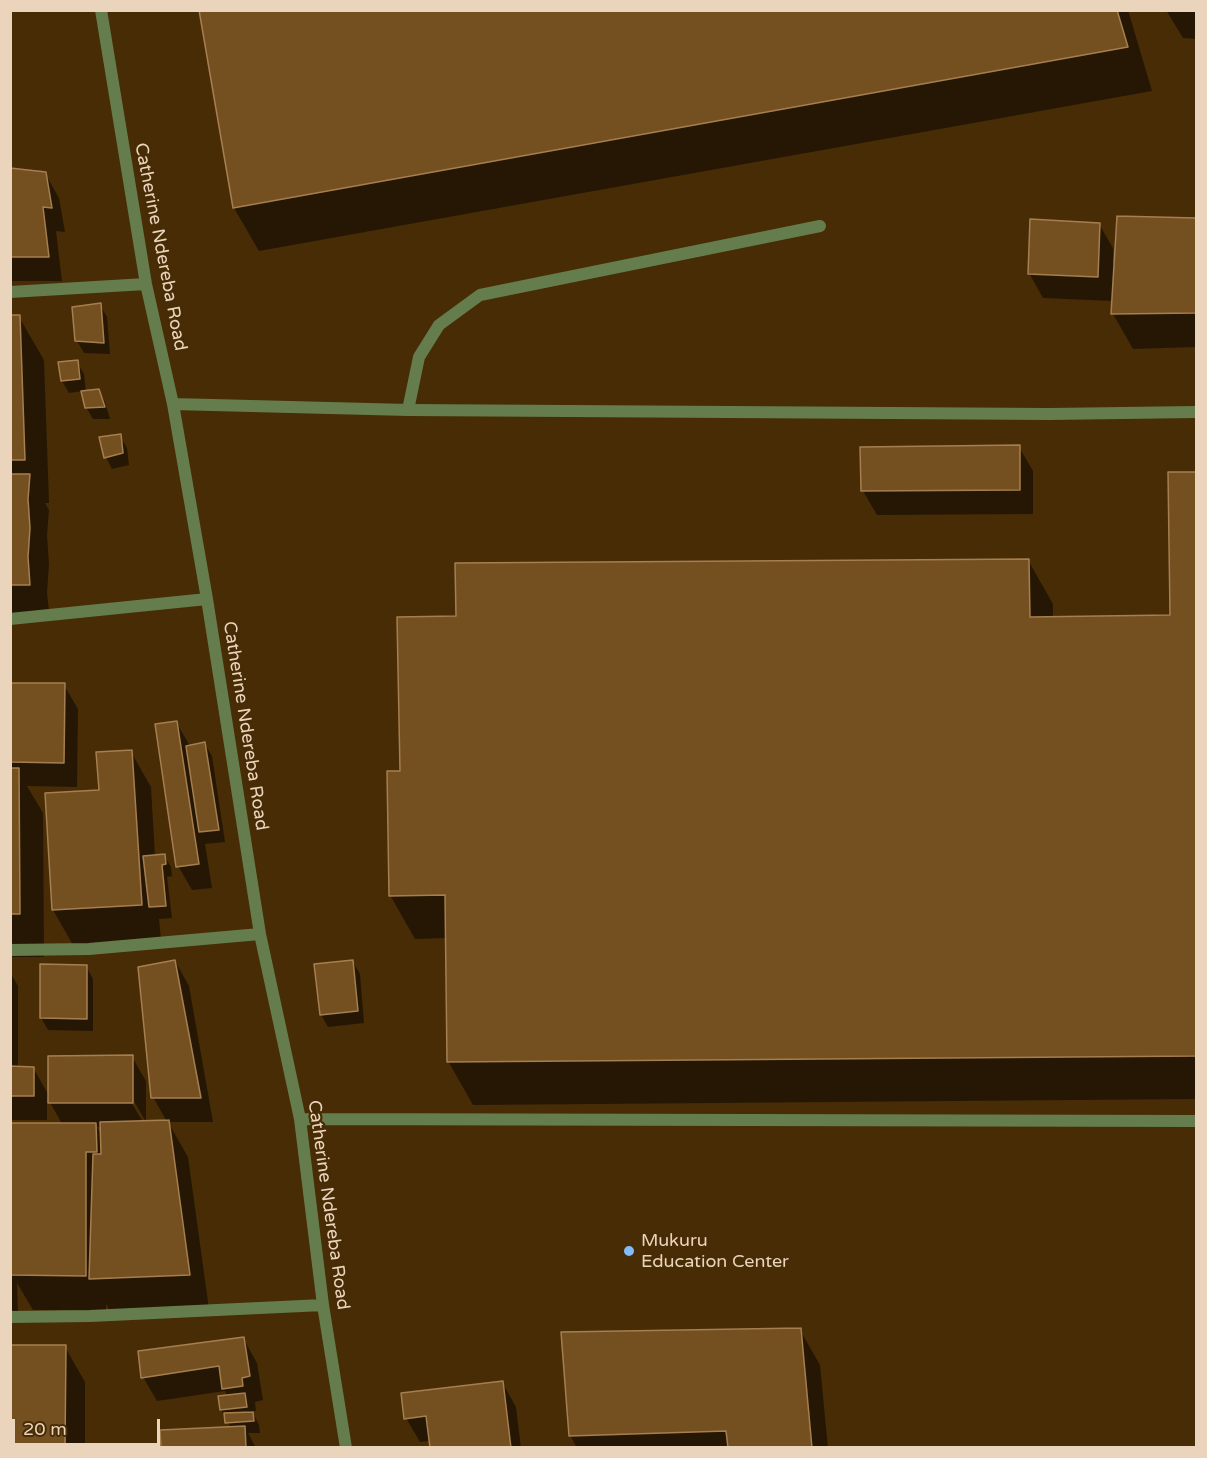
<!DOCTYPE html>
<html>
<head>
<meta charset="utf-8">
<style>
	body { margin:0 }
	#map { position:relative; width:1207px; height:1458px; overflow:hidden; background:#472c06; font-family:"Varela Round",sans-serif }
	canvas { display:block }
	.frame { position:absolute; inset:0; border:12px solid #ead4bc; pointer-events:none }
	.scale { position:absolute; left:12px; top:1419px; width:148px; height:27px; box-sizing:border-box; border:3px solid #ead4bc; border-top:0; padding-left:8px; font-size:18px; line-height:21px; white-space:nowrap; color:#ead4bc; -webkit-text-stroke:4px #472c06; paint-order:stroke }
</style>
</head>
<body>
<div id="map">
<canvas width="1207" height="1458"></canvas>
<div class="frame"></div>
<div class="scale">20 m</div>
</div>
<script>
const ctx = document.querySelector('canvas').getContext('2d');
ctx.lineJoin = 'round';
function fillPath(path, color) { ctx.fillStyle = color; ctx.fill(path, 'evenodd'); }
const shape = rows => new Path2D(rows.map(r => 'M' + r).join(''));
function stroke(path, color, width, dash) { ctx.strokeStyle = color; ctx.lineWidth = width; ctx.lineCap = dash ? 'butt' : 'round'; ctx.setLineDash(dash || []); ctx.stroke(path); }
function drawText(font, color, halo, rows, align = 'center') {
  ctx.font = font + ' "Varela Round",sans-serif'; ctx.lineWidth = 4.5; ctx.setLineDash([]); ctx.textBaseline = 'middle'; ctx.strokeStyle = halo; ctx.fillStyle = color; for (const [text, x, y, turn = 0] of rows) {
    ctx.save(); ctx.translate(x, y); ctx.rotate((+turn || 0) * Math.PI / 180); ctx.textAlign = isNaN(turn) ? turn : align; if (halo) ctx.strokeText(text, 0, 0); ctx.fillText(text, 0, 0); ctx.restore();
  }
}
const shadow = shape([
	[201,10,1128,10,1152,91,259,251,234,208],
	[1166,10,1196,10,1196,39,1183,38],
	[10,169,45,173,59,198,65,232,56,231,62,281,12,281,10,279],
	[1119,217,1196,219,1196,347,1133,349,1113,314,1113,301,1043,298,1029,273,1099,224,1113,248,1113,263,1116,263],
	[100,305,107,317,110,354,84,353,77,341],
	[10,317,19,317,44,360,49,503,45,503,49,510,47,535,49,564,47,593,50,619,10,620],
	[77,362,84,374,86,392,98,390,105,402,110,419,93,419,86,407,83,391,69,393,62,381],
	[120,436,127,448,129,465,112,469,106,457],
	[1019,447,1033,471,1033,514,877,515,863,491,862,448],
	[1196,473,1196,1099,473,1105,448,1061,447,938,415,939,390,895,401,773,457,618,1028,560,1053,604,1053,618,1172,617,1170,474],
	[10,684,64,685,78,709,77,787,27,786,43,813,44,957,10,957],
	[176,722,190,746,205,744,212,756,225,842,205,844,212,888,192,890,178,866],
	[131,752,151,787,155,856,164,855,171,867,172,876,167,877,172,918,159,919,161,939,73,945,53,910,46,795,101,791],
	[175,961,189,986,213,1122,168,1122,188,1157,209,1309,111,1313,106,1304,106,1310,33,1310,17,1283,18,1314,10,1314,10,1156,62,1124,47,1097,47,1120,10,1120,10,972,18,986,18,1068,33,1068,50,1097,132,1057,146,1081,146,1122,167,1122,153,1097],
	[131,1096,146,1122,143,1122,128,1097],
	[97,1127,102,1127,102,1136],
	[353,962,360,974,364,1023,328,1027,321,1015],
	[86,966,93,979,93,1031,48,1030,41,1018],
	[800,1330,820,1365,828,1448,577,1448,570,1435],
	[243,1338,257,1363,263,1400,255,1402,256,1411,252,1411,259,1425,260,1433,248,1433,256,1448,163,1448,231,1428,221,1410,227,1396,225,1391,157,1401,143,1377],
	[65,1347,85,1382,85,1448,10,1448],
	[502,1382,516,1407,521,1448,431,1448,430,1441,420,1442,406,1418]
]);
const building = shape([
	[199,10,1117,10,1128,47,233,208,199,10],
	[10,168,46,172,52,208,43,207,49,257,10,257,10,168],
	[1117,216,1196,218,1196,313,1111,314,1117,216],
	[1030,219,1100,223,1098,277,1028,274,1030,219],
	[101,303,104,343,75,341,72,307,101,303],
	[10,315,20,315,25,460,10,460,10,315],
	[78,360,80,379,61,381,58,362,78,360],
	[99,389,105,407,85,408,81,391,99,389],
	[121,434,123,453,104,458,99,437,121,434],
	[1020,445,1020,490,861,491,860,447,1020,445],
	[1168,472,1196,472,1196,1056,447,1062,445,895,389,896,387,771,400,771,397,617,456,616,455,563,1029,559,1030,617,1170,615,1168,472],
	[10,474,30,474,28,499,30,528,28,557,30,585,10,585,10,474],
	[10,683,65,683,64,763,10,762,10,683],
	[177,721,199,864,176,867,155,724,177,721],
	[205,742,219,830,199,832,186,746,205,742],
	[132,750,142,905,52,910,45,793,99,790,96,752,132,750],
	[10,768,19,768,20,914,10,914,10,768],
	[165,854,166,864,162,865,166,906,149,907,143,856,165,854],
	[175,960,201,1098,151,1098,138,967,175,960],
	[353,960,358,1011,320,1015,314,964,353,960],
	[40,964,87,965,87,1019,40,1018,40,964],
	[133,1055,133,1103,48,1103,48,1056,133,1055],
	[10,1066,34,1067,34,1096,10,1096,10,1066],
	[169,1120,190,1275,89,1279,93,1154,101,1154,100,1122,169,1120],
	[10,1123,96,1123,97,1152,86,1152,86,1276,11,1275,10,1123],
	[801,1328,812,1448,728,1448,726,1431,569,1436,561,1332,801,1328],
	[244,1337,250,1376,242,1378,243,1386,222,1389,219,1366,141,1378,138,1351,244,1337],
	[10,1345,66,1345,65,1448,10,1448,10,1345],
	[503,1381,511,1448,430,1448,426,1416,404,1419,401,1393,503,1381],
	[245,1393,247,1407,220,1410,218,1396,245,1393],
	[253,1412,254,1421,225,1423,224,1413,253,1412],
	[245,1426,246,1448,161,1448,160,1430,245,1426]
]);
const lane = shape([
	[408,410,419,357,439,325,480,295,820,226]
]);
const street = shape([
	[101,10,146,284,173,404,207,599,260,934,300,1119,323,1305,346,1448],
	[10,292,146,284],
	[173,404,408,410,1049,414,1196,412],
	[10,619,207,599],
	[10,950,89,949,260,934],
	[300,1119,1196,1121],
	[10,1317,90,1316,323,1305]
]);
const markers = [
	[629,1251,6,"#81bdfa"]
];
const streetNames = [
	["Catherine Ndereba Road",160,247,79],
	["Catherine Ndereba Road",245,726,81],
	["Catherine Ndereba Road",328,1205,82]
];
const poiNames = [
	["Mukuru",641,1241],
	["Education Center",641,1262]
];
fillPath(shadow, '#0007');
fillPath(building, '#744f20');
stroke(building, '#a67f50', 1.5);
stroke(lane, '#657d4d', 12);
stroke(street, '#657d4d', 12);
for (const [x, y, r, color] of markers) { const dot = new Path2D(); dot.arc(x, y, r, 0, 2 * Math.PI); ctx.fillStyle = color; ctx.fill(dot); stroke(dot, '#472c06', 2); }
drawText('18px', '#ead4bc', '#472c06', streetNames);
drawText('18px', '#ead4bc', '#472c06', poiNames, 'left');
</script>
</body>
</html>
